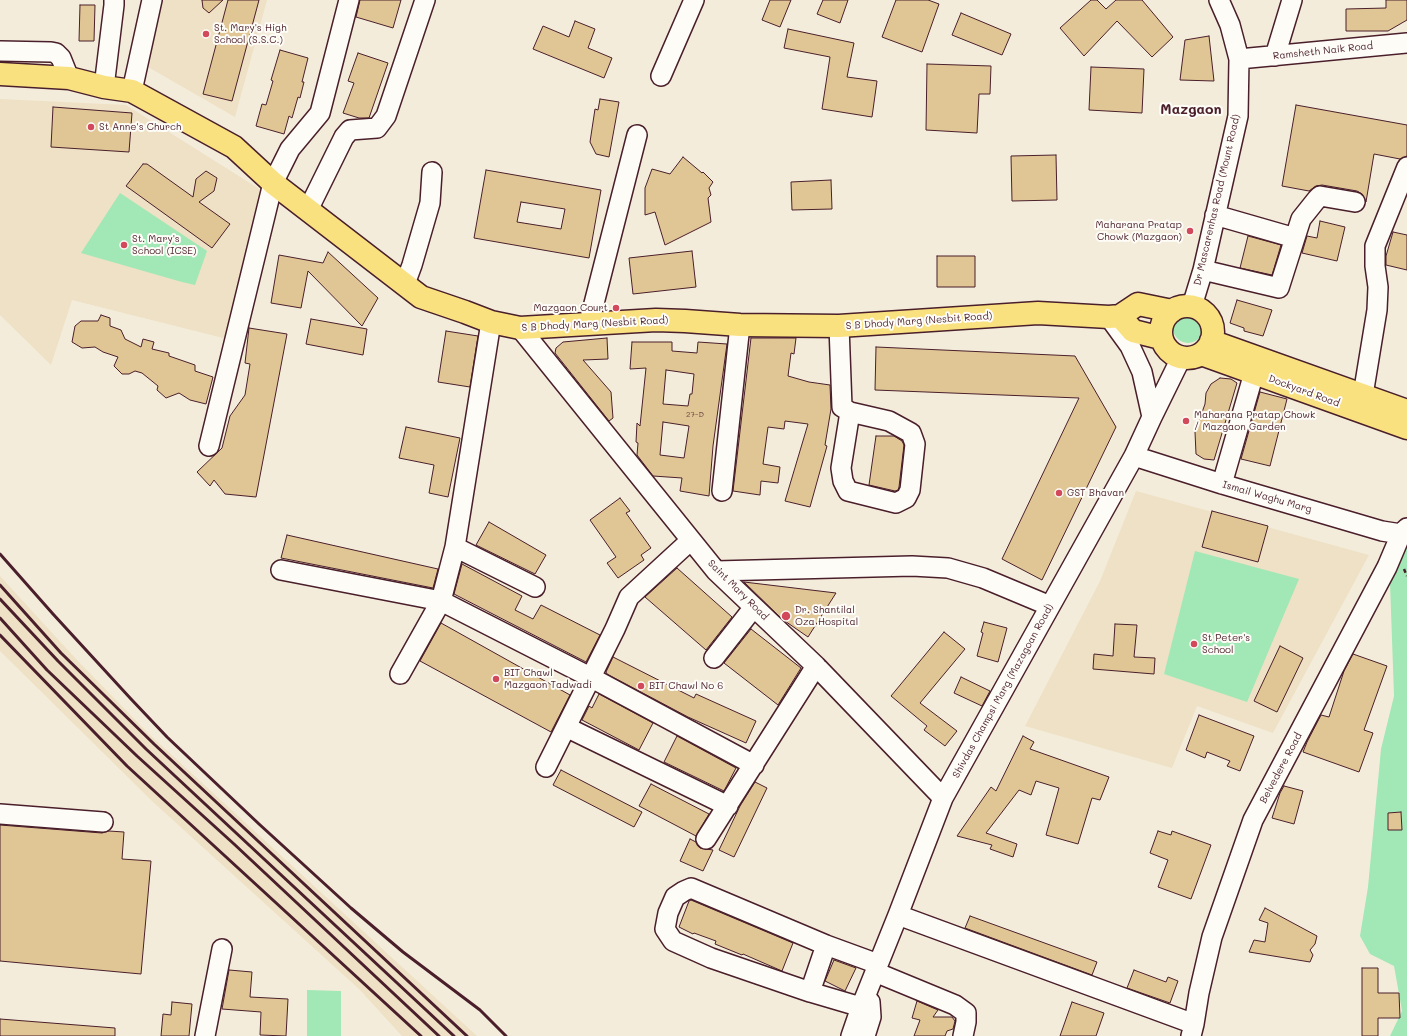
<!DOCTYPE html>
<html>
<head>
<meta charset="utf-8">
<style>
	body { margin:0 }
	canvas { display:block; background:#f4ecda }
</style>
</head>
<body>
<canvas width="1407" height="1036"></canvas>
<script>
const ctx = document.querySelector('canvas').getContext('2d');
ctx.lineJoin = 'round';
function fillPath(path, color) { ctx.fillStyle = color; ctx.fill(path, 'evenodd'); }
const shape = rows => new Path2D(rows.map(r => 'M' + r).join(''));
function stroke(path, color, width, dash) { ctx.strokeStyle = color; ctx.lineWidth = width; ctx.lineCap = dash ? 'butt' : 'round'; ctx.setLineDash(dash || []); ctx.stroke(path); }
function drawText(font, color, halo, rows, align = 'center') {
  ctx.font = font + ' Mali,sans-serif'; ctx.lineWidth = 4; ctx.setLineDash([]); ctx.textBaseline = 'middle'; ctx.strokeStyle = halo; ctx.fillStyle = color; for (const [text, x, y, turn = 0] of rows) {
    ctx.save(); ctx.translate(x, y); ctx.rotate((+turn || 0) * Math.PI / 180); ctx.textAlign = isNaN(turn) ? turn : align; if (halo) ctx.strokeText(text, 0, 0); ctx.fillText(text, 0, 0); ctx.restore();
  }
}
const built = shape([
	[162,0,267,0,235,117,148,67],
	[0,99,126,105,261,190,227,339,72,300,51,365,0,315],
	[1136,491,1369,555,1273,733,1197,706,1172,768,1025,726,1100,581],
	[0,576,76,659,149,734,477,1036,402,1036,359,989,153,802,0,651]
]);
const green = shape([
	[120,193,207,251,195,285,182,282,81,253],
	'1173 328a15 15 0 1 1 30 0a15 15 0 1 1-30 0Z',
	[1407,546,1407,1036,1390,1036,1402,1011,1394,966,1370,954,1360,936,1368,887,1381,749,1394,696,1390,583,1399,558],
	[1195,551,1299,579,1247,702,1164,674],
	[307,990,341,991,341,1036,307,1036]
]);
const building = shape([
	[202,0,223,0,209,13,203,8,202,0],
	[228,0,259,0,232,101,203,94,228,0],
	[360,0,401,0,393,28,356,17,360,0],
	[770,0,791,0,780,27,762,20,770,0],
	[823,0,848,0,840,23,817,14,823,0],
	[896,0,928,0,939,4,922,52,882,37,896,0],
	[1091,0,1097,0,1106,9,1116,0,1142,0,1173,37,1152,57,1117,21,1084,56,1060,28,1091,0],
	[1386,0,1407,0,1407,20,1388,31,1346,31,1346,9,1386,8,1386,0],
	[80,5,95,5,94,41,79,41,80,5],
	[961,13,1011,34,1002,55,952,35,961,13],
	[575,21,595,29,588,48,612,58,604,78,533,49,543,26,569,37,575,21],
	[788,29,854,43,847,77,877,81,872,117,822,109,830,57,784,48,788,29],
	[1209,36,1214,81,1180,80,1185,40,1209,36],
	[280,50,308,58,302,82,304,82,300,98,298,97,292,118,289,116,284,134,256,126,262,104,266,105,273,81,271,80,280,50],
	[358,53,388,63,369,118,359,118,343,113,354,83,348,81,358,53],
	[927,64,991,66,990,94,979,94,977,133,926,130,927,64],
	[1091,67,1144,69,1142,113,1089,110,1091,67],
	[600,99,619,102,609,157,596,154,590,142,595,109,598,110,600,99],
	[1296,105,1407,125,1407,156,1400,159,1374,154,1366,202,1362,194,1357,191,1322,185,1316,186,1309,191,1282,186,1296,105],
	[53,107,132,113,129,152,51,147,53,107],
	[1056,155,1057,200,1012,201,1011,156,1056,155],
	[683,157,702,173,703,172,713,182,709,188,711,195,708,198,711,222,665,245,655,212,645,215,645,188,652,169,670,174,683,157],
	[143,164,147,164,193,197,196,179,206,171,217,178,214,191,199,202,230,224,212,248,126,186,143,164],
	[486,170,601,190,589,258,474,238,486,170],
	[521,202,565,209,561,229,517,222,521,202],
	[831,180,832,209,792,210,791,182,831,180],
	[1320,221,1345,227,1337,261,1302,253,1307,236,1317,238,1320,221],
	[1393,232,1407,235,1407,270,1386,265,1386,256,1393,232],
	[1248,236,1281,245,1272,275,1240,268,1248,236],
	[692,251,696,287,633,294,629,258,692,251],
	[328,252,378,298,362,326,308,271,301,308,271,303,279,255,323,263,328,252],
	[937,256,975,256,975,287,937,287,937,256],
	[1237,300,1272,310,1263,336,1244,331,1244,328,1230,323,1237,300],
	[101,315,110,318,110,326,121,330,125,339,141,347,143,339,154,342,152,349,169,353,169,356,195,365,195,371,213,377,206,404,190,400,179,393,166,398,157,390,158,386,142,373,135,371,129,374,122,374,114,366,118,357,103,352,95,347,82,348,72,342,75,326,81,321,98,321,101,315],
	[311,319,367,329,363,355,306,344,311,319],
	[249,328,287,334,256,497,225,494,214,480,210,486,197,472,222,448,230,416,245,395,250,364,245,363,249,328],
	[446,331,478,336,470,387,438,382,446,331],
	[607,338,608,359,583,360,611,392,613,418,609,421,555,353,556,348,563,342,607,338],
	[751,338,796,338,794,354,791,353,788,376,809,382,830,385,831,409,825,445,827,446,810,507,785,501,808,424,785,421,784,429,768,427,763,464,780,467,778,483,761,481,760,495,733,491,751,338],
	[632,342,672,342,672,351,697,353,698,342,727,344,713,446,709,496,680,491,682,478,653,476,637,455,638,443,636,442,637,423,640,426,646,368,630,369,632,342],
	[666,370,694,374,692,394,690,394,688,406,663,404,666,370],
	[663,422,689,426,684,458,660,455,663,422],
	[876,347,1075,356,1116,427,1042,580,1002,559,1079,398,875,390,876,347],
	[1220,378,1231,379,1237,383,1214,460,1204,459,1196,454,1195,432,1205,404,1206,393,1211,384,1220,378],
	[1260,392,1287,399,1270,466,1241,459,1260,392],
	[406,427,460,438,448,497,429,493,434,465,399,458,406,427],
	[876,436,894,436,902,441,904,445,899,487,898,490,895,491,869,485,876,436],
	[620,498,630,511,626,513,651,548,641,555,644,560,618,578,607,563,616,557,590,520,620,498],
	[1212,511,1268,526,1258,562,1202,547,1212,511],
	[489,522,546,555,535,574,476,545,489,522],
	[287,535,438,569,433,588,281,558,287,535],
	[462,564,522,596,515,610,533,619,541,605,600,635,586,662,454,594,462,564],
	[677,568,732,617,706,650,645,597,677,568],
	[744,582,836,593,808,637,782,619,744,582],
	[984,622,1007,628,998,662,977,656,983,633,981,632,984,622],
	[441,623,570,695,551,732,420,661,441,623],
	[1115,624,1137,625,1134,657,1155,658,1154,674,1093,669,1094,654,1113,656,1115,624],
	[751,629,801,668,778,705,724,663,751,629],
	[944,632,965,649,920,703,957,731,945,746,924,730,927,726,891,696,944,632],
	[1280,646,1303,658,1277,712,1254,701,1280,646],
	[1353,654,1387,666,1364,730,1373,733,1359,772,1303,752,1307,742,1321,715,1329,717,1344,671,1353,654],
	[613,657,694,698,696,694,756,721,746,743,688,717,607,674,606,672,613,657],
	[961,677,990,691,982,706,954,693,961,677],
	[599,694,653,723,639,750,582,720,589,706,592,708,599,694],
	[1199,715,1254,736,1240,771,1227,766,1230,761,1207,752,1205,758,1186,750,1199,715],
	[677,736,736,768,724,791,664,762,677,736],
	[1023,736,1034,742,1030,749,1109,777,1100,800,1092,798,1078,844,1046,835,1059,788,1036,781,1031,795,1019,790,986,833,1017,844,1013,857,990,849,992,845,957,836,991,787,996,791,1023,736],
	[561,770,642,812,634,827,553,785,561,770],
	[755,782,767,788,734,857,719,850,740,806,755,782],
	[651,784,709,814,696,836,639,806,651,784],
	[1284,786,1303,791,1294,824,1272,818,1280,793,1284,786],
	[1401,812,1402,830,1388,830,1388,813,1401,812],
	[0,825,102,833,109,831,124,832,122,859,151,861,141,974,0,961,0,825],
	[1158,831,1171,835,1172,831,1211,845,1191,899,1158,887,1168,860,1150,853,1158,831],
	[690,839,696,842,700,848,713,850,703,871,680,861,690,839],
	[691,900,793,943,782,971,743,954,742,955,715,944,716,941,694,933,693,934,679,927,689,901,691,900],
	[1265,908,1317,936,1315,944,1310,950,1313,955,1310,962,1249,952,1254,940,1265,942,1268,923,1259,920,1265,908],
	[970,916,1097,962,1092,975,965,928,970,916],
	[834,960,856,968,845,991,825,981,834,960],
	[1362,968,1378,968,1378,993,1399,993,1400,1018,1378,1018,1378,1036,1362,1036,1362,968],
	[229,970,252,972,250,997,288,999,286,1036,260,1035,261,1012,222,1009,229,970],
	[1134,970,1166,982,1168,977,1178,981,1170,1003,1127,988,1134,970],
	[917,1001,938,1010,933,1017,952,1017,955,1021,953,1029,947,1031,945,1036,914,1036,920,1020,912,1018,917,1001],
	[172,1002,192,1004,189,1036,161,1036,163,1014,171,1015,172,1002],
	[1072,1002,1104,1013,1096,1036,1060,1036,1072,1002],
	[0,1019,115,1028,115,1036,0,1036,0,1019]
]);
const path = shape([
	[1404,569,1407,576]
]);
const minor = shape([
	[0,51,51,52,56,53,61,58,69,78],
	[1275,56,1292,0],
	[1239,59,1407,43],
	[661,76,694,0],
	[104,87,114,5,114,0],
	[132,91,152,0],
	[308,210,344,137,350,130,377,128,386,116,425,0],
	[1215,215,1295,238],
	[1203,270,1279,288,1301,219,1317,199,1320,196,1355,202],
	[405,284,412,265,430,203,432,172],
	[1192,306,1203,270,1238,116,1239,59,1230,25,1219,0],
	[1109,317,1130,346,1142,372,1152,417],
	[589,323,637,135],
	[839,326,842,407,850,412,889,421,911,433,915,444,910,490,906,498,896,503,848,491,843,481,841,468,850,412],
	[520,328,716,571,816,666,943,798],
	[1363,395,1377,310,1378,287,1375,266,1375,246,1407,167],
	[209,446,273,183,290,149,320,113,349,0],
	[1134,456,1222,484,1382,531,1401,534],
	[1222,484,1254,373],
	[722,491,740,325],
	[455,547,535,587],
	[281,570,441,601,590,677,754,765],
	[716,571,912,566,948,568,983,578,1050,606],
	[714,658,754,607],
	[400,674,441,601,455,547,491,322],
	[566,727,728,806],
	[546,767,615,629,629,597,691,540],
	[0,814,103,822],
	[706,839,816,666],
	[898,915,1194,1024],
	[875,972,955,1005,966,1013,966,1022,963,1036],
	[810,992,826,945],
	[861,1007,810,992,711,958,673,941,665,929,668,913,675,897,684,891,691,888,826,945,878,964],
	[205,1036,222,949],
	[851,1036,861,1007,898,915,943,798,1134,456,1152,417,1181,358],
	[865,1036,871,1017,870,1002],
	[1191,1036,1194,1024,1199,993,1212,937,1253,820,1387,567,1401,534,1407,528]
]);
const major = shape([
	[0,74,69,78,104,87,132,91,234,147,273,183,421,297,465,312,491,322,520,328,656,320,685,321,740,325,839,326,1038,313,1109,317,1120,316,1138,304,1172,311],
	'1161 332a26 26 0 1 1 52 0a26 26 0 1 1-52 0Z',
	[1120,316,1133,331,1161,338],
	[1211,341,1407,411],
	[1201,354,1407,428]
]);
const rail = shape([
	[0,554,53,614,131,699,167,737,259,824,351,908,403,952,480,1010,506,1036],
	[0,585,61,653,154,744,467,1036],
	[0,599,58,661,146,749,454,1036],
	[0,618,47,670,137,756,234,844,439,1036],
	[0,635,127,766,421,1036]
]);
const markers = [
	[206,34,4,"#d1495b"],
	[91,127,4,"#d1495b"],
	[1190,231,4,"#d1495b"],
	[124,245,4,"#d1495b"],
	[616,308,4,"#d1495b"],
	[1186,421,4,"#d1495b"],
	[1059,493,4,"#d1495b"],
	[786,616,5,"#d1495b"],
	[1194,644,4,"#d1495b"],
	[496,679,4,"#d1495b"],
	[641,686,4,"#d1495b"]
];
const numberNames = [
	["27-D",695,415]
];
const poiNames = [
	["St. Mary's High",214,28],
	["School (S.S.C.)",214,40],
	["St Anne's Church",99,127],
	["Maharana Pratap",1182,225,"right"],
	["Chowk (Mazgaon)",1182,237,"right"],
	["St. Mary's",132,239],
	["School (ICSE)",132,251],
	["Mazgaon Court",608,308,"right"],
	["Maharana Pratap Chowk",1194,415],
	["/ Mazgaon Garden",1194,427],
	["GST Bhavan",1067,493],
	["Dr. Shantilal",795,610],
	["Oza Hospital",795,622],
	["St Peter's",1202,638],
	["School",1202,650],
	["BIT Chawl",504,673],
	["Mazgaon Tadwadi",504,685],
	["BIT Chawl No 6",649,686]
];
const streetNames = [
	["Ramsheth Naik Road",1323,51,-6],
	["Dr Mascarenhas Road (Mount Road)",1217,200,-77],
	["S B Dhody Marg (Nesbit Road)",919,321,-4],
	["S B Dhody Marg (Nesbit Road)",595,324,-3],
	["Dockyard Road",1304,391,20],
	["Ismail Waghu Marg",1267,497,16],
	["Saint Mary Road",738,590,45],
	["Shivdas Champsi Marg (Mazagoan Road)",1003,691,-61],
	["Belvedere Road",1281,768,-62]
];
const districtNames = [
	["Mazgaon",1191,110]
];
fillPath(built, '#eee1c5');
fillPath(green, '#a1e8b6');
fillPath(building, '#e0c695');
stroke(building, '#4a1f2b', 1);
stroke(minor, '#4a1f2b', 22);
stroke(major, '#4a1f2b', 25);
stroke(path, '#4a1f2b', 2.5, [4, 3]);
stroke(minor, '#fdfcf7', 19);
stroke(major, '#fae180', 22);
stroke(rail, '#4a1f2b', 3);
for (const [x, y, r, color] of markers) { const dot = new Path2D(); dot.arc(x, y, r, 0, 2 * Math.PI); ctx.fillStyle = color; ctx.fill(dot); stroke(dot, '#fdfcf7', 1.5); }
drawText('8px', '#704946', null, numberNames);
drawText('10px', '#4a1f2b', '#fdfcf7', poiNames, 'left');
drawText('10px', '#4a1f2b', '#fdfcf7', streetNames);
drawText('bold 14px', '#4a1f2b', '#fdfcf7', districtNames);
</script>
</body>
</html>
